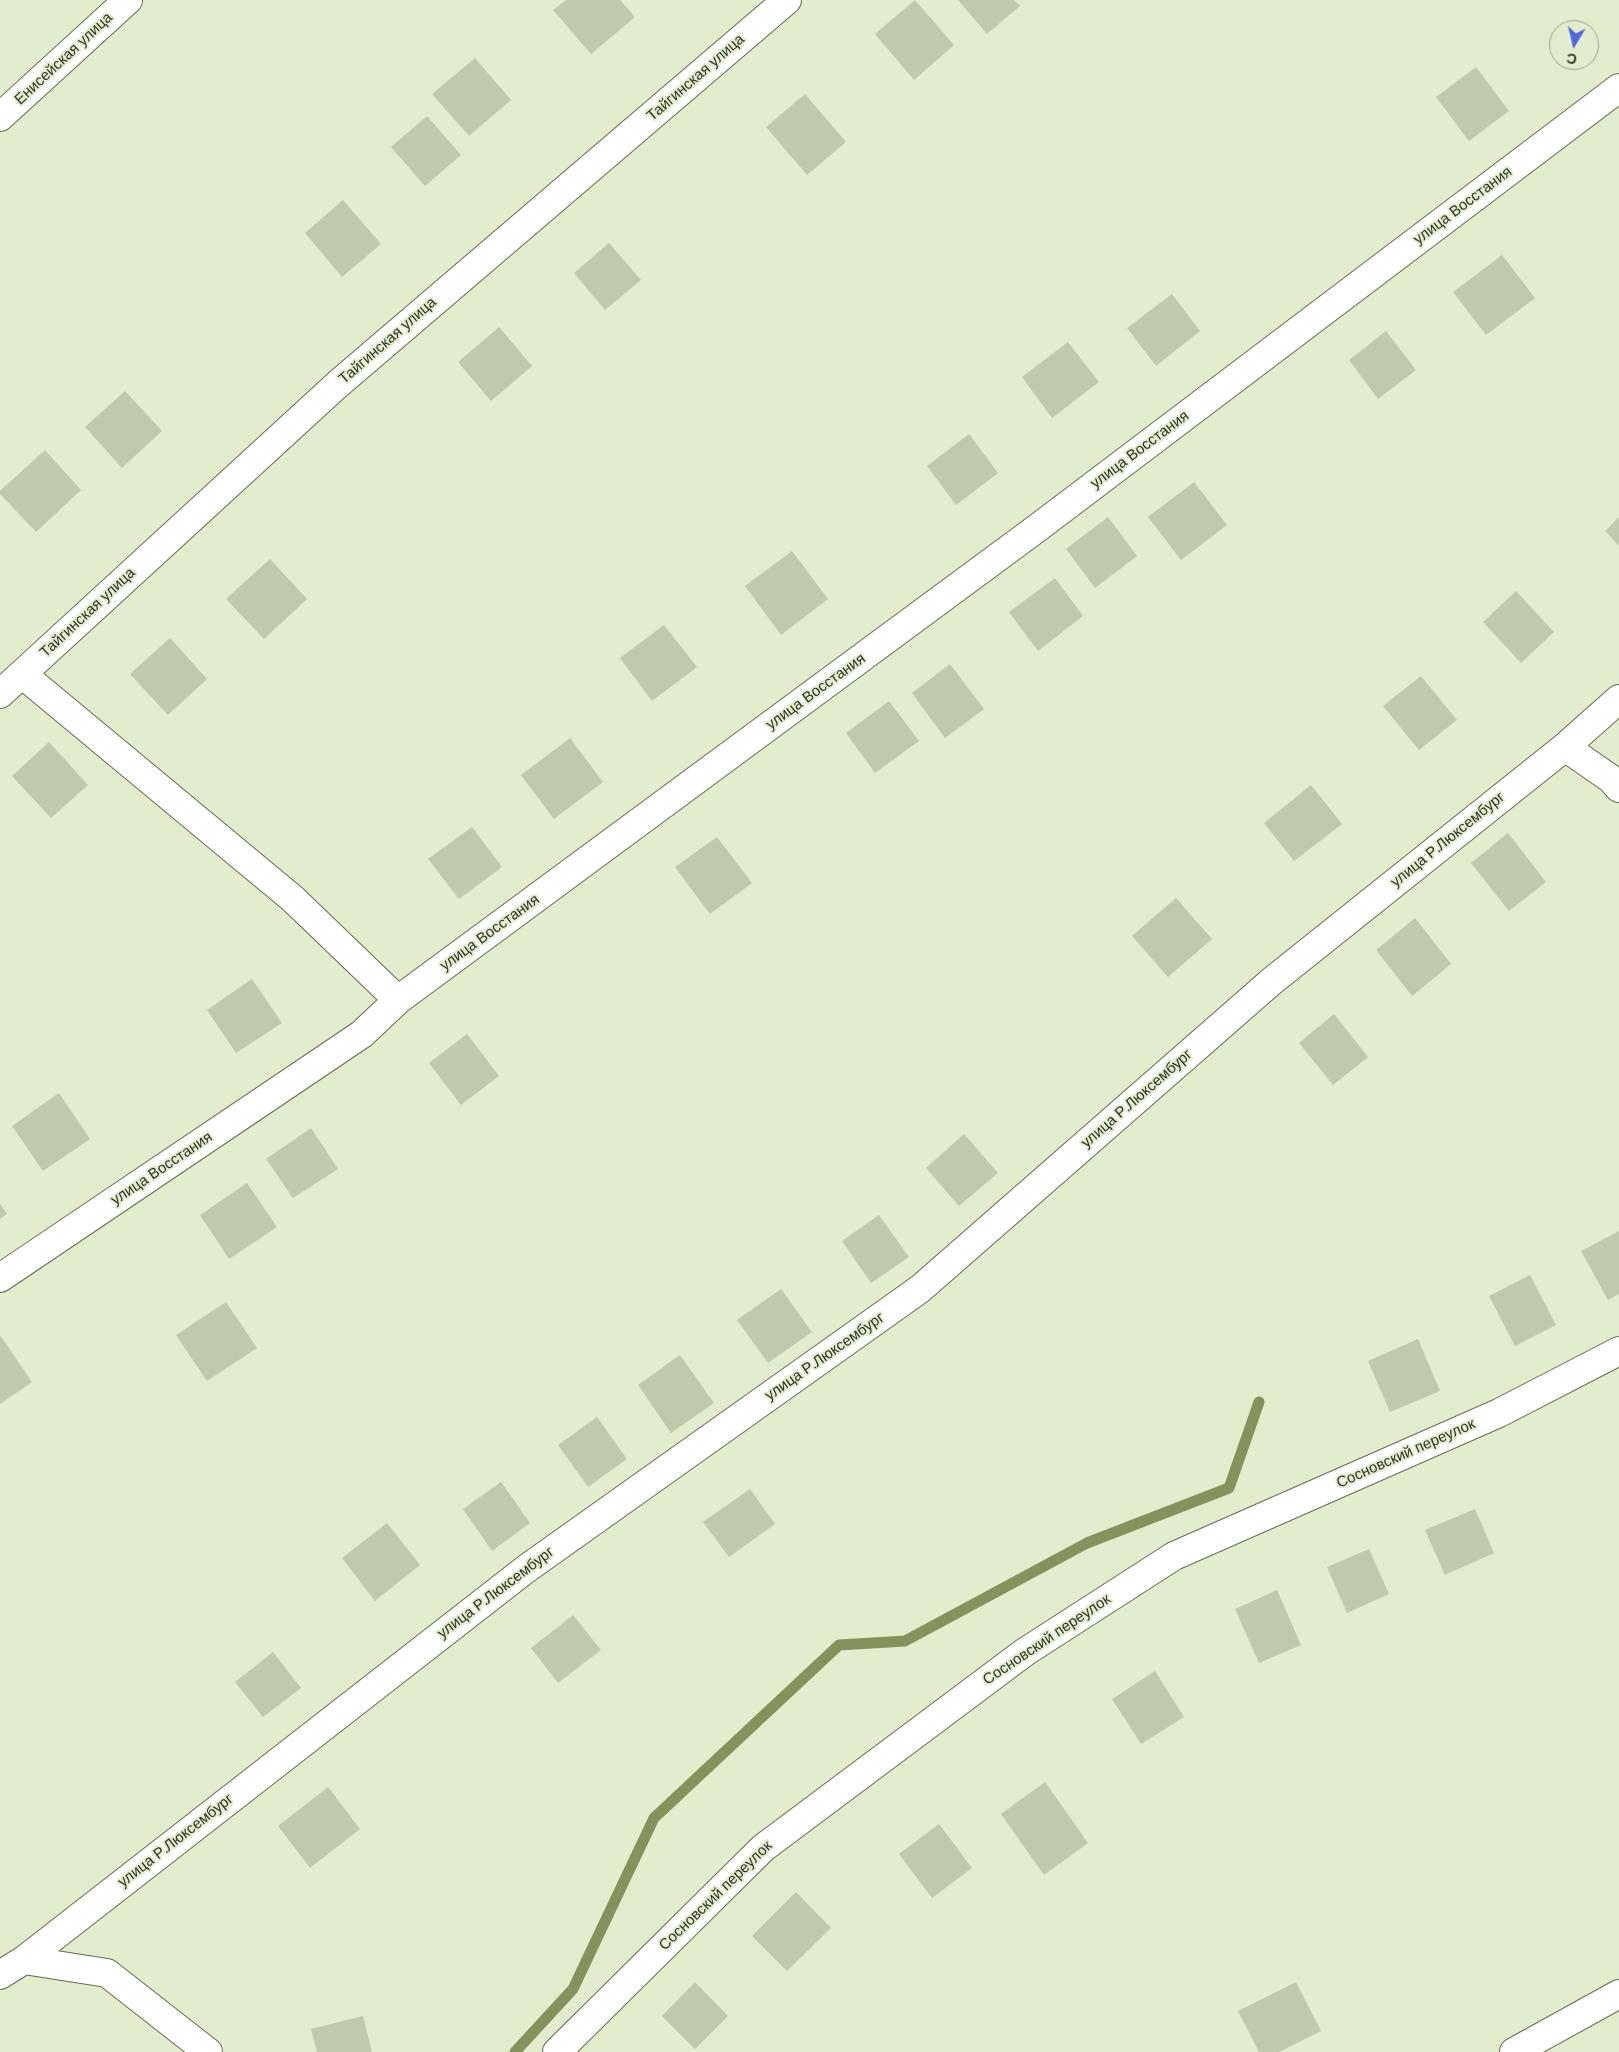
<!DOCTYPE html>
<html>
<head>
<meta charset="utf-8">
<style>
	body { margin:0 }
	#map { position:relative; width:1619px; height:2052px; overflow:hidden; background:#e2edcd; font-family:"DM Sans",sans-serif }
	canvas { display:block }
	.north { position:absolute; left:1549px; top:20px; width:50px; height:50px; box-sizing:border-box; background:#e2edcd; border:1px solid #9aa28a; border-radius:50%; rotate:189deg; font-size:14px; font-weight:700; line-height:20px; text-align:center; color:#2e3225 }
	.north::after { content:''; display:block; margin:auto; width:18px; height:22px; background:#5066db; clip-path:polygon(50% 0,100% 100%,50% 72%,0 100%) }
</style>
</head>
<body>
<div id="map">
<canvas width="1619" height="2052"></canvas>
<div class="north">С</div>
</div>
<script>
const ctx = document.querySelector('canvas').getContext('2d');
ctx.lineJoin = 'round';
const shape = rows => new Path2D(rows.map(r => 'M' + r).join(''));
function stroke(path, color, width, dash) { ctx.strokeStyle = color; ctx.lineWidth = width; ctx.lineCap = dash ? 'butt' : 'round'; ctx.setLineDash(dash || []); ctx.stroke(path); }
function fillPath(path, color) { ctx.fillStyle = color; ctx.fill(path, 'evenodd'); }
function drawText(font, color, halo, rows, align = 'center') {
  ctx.font = font + ' "DM Sans",sans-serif'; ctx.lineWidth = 4; ctx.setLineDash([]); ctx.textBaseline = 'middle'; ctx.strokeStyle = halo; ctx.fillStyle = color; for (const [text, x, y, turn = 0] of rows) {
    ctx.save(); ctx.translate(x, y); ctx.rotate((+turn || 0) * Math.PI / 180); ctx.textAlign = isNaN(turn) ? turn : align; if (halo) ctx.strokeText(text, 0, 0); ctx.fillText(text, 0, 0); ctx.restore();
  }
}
const stream = shape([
	[515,2052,573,1989,654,1818,839,1645,905,1641,1087,1543,1229,1488,1259,1402]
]);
const building = shape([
	[566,0,620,0,635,17,591,54,553,10],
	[915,0,954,45,914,80,875,34],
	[958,0,1014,0,1020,6,987,34],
	[475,58,511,100,469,136,432,94],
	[1476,67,1509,111,1469,141,1436,97],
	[805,94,846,142,807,175,766,127],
	[427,116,461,155,425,186,391,147],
	[343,200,381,244,342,277,305,233],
	[609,243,641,280,605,310,574,273],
	[1502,255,1535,298,1486,335,1453,292],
	[1172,294,1200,331,1156,366,1127,328],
	[499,327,532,366,491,401,458,362],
	[1386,331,1416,370,1378,399,1349,360],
	[1068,342,1099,382,1052,418,1022,377],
	[125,391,162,431,122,468,85,427],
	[969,434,998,473,956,505,927,466],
	[45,450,81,490,36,532,0,494,0,491],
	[1194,482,1227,525,1181,560,1148,517],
	[1108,517,1137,556,1095,588,1066,549],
	[1619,517,1619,546,1605,531],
	[792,551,828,599,781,635,745,586],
	[270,559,307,599,264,639,226,599],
	[1055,578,1083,616,1038,651,1009,612],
	[1516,591,1554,632,1521,663,1483,622],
	[664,625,697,667,652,701,620,658],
	[170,638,207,679,168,715,130,674],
	[950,664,984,709,945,738,912,693],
	[1421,676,1457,720,1419,750,1383,706],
	[889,701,919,741,875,773,846,733],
	[570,738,603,782,554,819,521,775],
	[49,742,88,785,51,818,12,776],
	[1311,785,1342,824,1294,861,1264,823],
	[472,827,502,867,459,899,428,859],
	[1508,833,1546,882,1509,911,1471,863],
	[717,837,752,883,710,914,675,867],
	[1176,898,1212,939,1168,977,1132,936],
	[1415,918,1451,964,1412,996,1376,950],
	[252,979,282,1023,236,1053,207,1010],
	[1334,1014,1368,1057,1333,1085,1299,1043],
	[467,1034,499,1076,461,1105,429,1063],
	[59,1093,90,1139,43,1171,12,1126],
	[311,1128,338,1169,293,1198,266,1159],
	[964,1134,998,1173,959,1206,926,1168],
	[247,1183,277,1227,229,1259,200,1215],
	[0,1204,7,1214,0,1219],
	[879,1215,909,1257,871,1283,842,1241],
	[1619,1231,1619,1294,1608,1300,1581,1251],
	[1530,1275,1556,1325,1515,1346,1489,1296],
	[781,1289,812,1332,768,1363,737,1320],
	[226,1302,257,1348,207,1381,176,1335],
	[0,1335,32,1382,0,1404],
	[1418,1339,1440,1391,1390,1412,1368,1361],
	[680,1355,714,1403,671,1433,638,1385],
	[597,1417,627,1459,588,1487,558,1445],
	[501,1482,530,1523,492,1551,463,1509],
	[750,1489,775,1524,729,1557,703,1522],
	[1475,1509,1494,1553,1445,1575,1425,1530],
	[387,1523,420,1565,375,1601,342,1558],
	[1369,1549,1389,1594,1347,1613,1327,1567],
	[1277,1590,1301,1645,1259,1663,1235,1609],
	[573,1615,601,1650,558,1683,531,1648],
	[273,1652,301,1688,263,1717,235,1682],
	[1155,1671,1184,1717,1141,1744,1112,1699],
	[1045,1782,1088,1843,1044,1875,1001,1814],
	[328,1787,360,1829,310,1868,278,1826],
	[939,1824,972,1868,932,1898,899,1854],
	[796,1892,831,1928,787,1971,752,1936],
	[695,1982,728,2016,695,2049,662,2016],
	[1296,1982,1321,2031,1279,2052,1259,2052,1238,2011],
	[363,2016,372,2052,317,2052,311,2029]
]);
const minor = shape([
	[0,117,128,0],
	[22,674,293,899,398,1000],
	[0,694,338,384,787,0],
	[1565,747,1611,779,1619,788],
	[0,1278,362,1034,398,1000,1036,529,1619,88],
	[24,1960,107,1973,208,2052],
	[0,1975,24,1960,526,1569,920,1289,1272,981,1565,747,1619,699],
	[557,2052,763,1848,1025,1652,1174,1556,1499,1413,1619,1351],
	[1514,2052,1619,1994]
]);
const streetNames = [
	["Енисейская улица",64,59,-43],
	["Тайгинская улица",696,78,-41],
	["улица Восстания",1463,206,-37],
	["Тайгинская улица",388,341,-41],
	["улица Восстания",1140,450,-37],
	["Тайгинская улица",88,613,-43],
	["улица Восстания",816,692,-36],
	["улица Р.Люксембург",1448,840,-39],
	["улица Восстания",490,933,-36],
	["улица Р.Люксембург",1137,1099,-41],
	["улица Восстания",162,1169,-34],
	["улица Р.Люксембург",825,1357,-35],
	["Сосновский переулок",1406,1454,-24],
	["улица Р.Люксембург",496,1593,-37],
	["Сосновский переулок",1047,1640,-34],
	["улица Р.Люксембург",176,1841,-38],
	["Сосновский переулок",716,1896,-44]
];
stroke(stream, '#83935b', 11);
fillPath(building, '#c0c9aa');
stroke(minor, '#646c50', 30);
stroke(minor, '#fff', 28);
drawText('15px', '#2e3225', '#e2edcd', streetNames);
</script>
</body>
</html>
